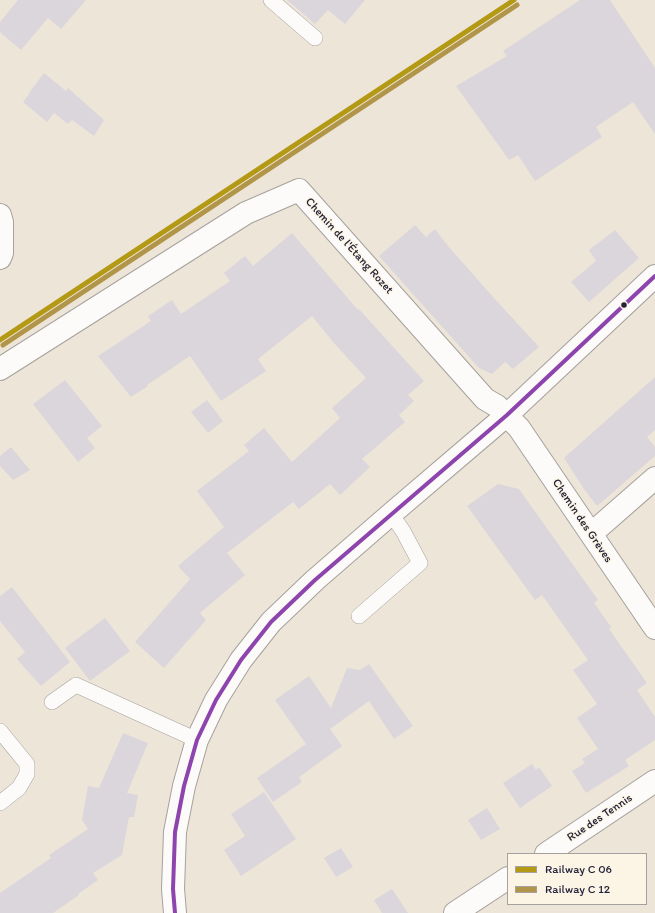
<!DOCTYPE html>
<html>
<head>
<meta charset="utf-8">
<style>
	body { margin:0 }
	#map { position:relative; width:655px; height:913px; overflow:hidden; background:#ede5d8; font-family:Itim,sans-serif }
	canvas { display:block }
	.legend { position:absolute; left:507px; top:853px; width:140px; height:52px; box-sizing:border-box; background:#fcf5e5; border:1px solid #a5a1a1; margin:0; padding:5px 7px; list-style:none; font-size:12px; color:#22223b }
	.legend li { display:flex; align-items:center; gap:8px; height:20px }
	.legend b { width:20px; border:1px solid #a5a1a1 }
</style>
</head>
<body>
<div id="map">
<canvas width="655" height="913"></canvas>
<ul class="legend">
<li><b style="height:5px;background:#b49915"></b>Railway C 06</li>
<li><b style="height:5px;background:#b1964a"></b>Railway C 12</li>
</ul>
</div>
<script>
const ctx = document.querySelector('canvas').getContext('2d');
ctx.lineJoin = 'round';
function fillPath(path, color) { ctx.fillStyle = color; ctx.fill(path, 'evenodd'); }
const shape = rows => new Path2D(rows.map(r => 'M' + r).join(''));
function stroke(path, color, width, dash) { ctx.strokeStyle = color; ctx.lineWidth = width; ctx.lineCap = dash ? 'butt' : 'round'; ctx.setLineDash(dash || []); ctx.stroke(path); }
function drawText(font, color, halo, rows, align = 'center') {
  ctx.font = font + ' Itim,sans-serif'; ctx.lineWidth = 3; ctx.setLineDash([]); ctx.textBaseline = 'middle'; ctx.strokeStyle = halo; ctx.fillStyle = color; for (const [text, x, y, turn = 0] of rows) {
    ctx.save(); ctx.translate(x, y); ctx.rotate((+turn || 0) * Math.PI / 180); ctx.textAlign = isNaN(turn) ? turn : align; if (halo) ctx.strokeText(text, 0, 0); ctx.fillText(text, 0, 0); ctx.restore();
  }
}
const building = shape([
	[18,0,86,0,61,29,48,18,21,50,0,32,0,22],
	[287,0,365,0,345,24,328,10,315,24],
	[580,0,610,0,655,68,655,134,633,102,596,127,602,137,535,181,518,155,509,160,456,86,507,56,503,51],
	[44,73,66,91,68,88,104,120,94,136,72,120,68,124,54,113,47,122,23,102,30,93,29,93],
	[415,225,426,237,435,229,448,246,493,297,539,347,513,369,505,362,492,374,479,368,379,256],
	[615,230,639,258,589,302,571,282,596,261,589,250],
	[292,233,358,310,359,309,424,381,408,395,414,401,399,415,405,422,362,459,370,467,340,495,330,484,299,509,293,502,227,553,245,575,200,613,206,620,164,668,135,642,190,579,178,566,224,527,197,491,249,451,244,445,264,428,292,462,340,418,332,408,366,378,333,342,312,316,258,359,266,371,221,401,190,356,147,385,148,386,131,397,98,356,151,321,148,316,172,300,181,314,230,281,224,273,245,256,253,266],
	[655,377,655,430,647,437,655,447,655,456,597,506,584,489,564,458],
	[65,380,102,426,87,438,95,448,78,462,33,404],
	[207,400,223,421,208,433,191,412],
	[11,447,30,470,13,480,0,466,0,456],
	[498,484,519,489,598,600,594,603,611,627,609,629,647,683,637,690,655,717,655,740,625,760,629,766,586,793,572,771,585,763,582,759,598,749,577,718,597,704,573,670,588,660,542,595,535,600,467,506],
	[12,587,70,662,41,686,17,659,25,652,0,621,0,596],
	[105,618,130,651,90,681,65,648],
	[369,664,413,726,394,739,369,701,330,729,342,746,299,777,302,782,273,802,257,778,306,744,275,700,309,676,331,708,347,668,360,670],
	[123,733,148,743,127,793,138,795,134,817,129,817,122,855,93,873,98,880,78,894,79,895,53,913,0,913,0,893,51,858,49,855,88,829,82,820,88,786,99,788],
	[532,764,536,770,539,767,552,786,520,808,503,783],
	[264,792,296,839,241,876,224,850,245,836,231,814],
	[487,808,500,829,481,840,468,820],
	[341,848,353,867,336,877,324,858],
	[392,889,408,913,382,913,374,900]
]);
const service = shape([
	[271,0,315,38],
	[359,616,420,563,403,531,391,514],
	[52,702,76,685,197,740],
	[0,731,27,764,27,774,19,788,0,803]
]);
const minor = shape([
	[0,215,2,222,2,253,0,258],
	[0,369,246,213,299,190,485,399,497,406,519,428,655,628],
	[591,534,655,478],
	[546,854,655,781],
	[455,913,508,878]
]);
const tertiary = shape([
	[175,913,173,889,175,832,184,786,197,740,216,700,241,660,271,622,315,580,391,514,507,415,655,276]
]);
const bus1 = shape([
	[175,913,173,889,175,832,184,786,197,740,216,700,241,660,271,622,315,580,507,415,655,276]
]);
const rail1 = shape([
	[0,340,514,0]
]);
const rail2 = shape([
	[3,345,517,5]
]);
const markers = [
	[624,305,3.5,"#22223b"]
];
const streetNames = [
	["Chemin de l'Étang Rozet",349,246,48],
	["Chemin des Grèves",582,521,56],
	["Rue des Tennis",600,818,-34]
];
fillPath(building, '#dbd6dc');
stroke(service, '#a6a19d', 16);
stroke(minor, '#a6a19d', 24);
stroke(tertiary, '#a6a19d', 24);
stroke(service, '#fcfbf9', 15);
stroke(minor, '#fcfbf9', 22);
stroke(tertiary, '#fcfbf9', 22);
stroke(bus1, '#8e44ad', 4);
stroke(rail1, '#b49915', 5);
stroke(rail2, '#b1964a', 5);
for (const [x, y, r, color] of markers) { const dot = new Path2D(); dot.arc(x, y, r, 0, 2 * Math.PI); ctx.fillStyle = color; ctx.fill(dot); stroke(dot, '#fcf5e5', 1.5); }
drawText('12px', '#22223b', '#fcf5e5', streetNames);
</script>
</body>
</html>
